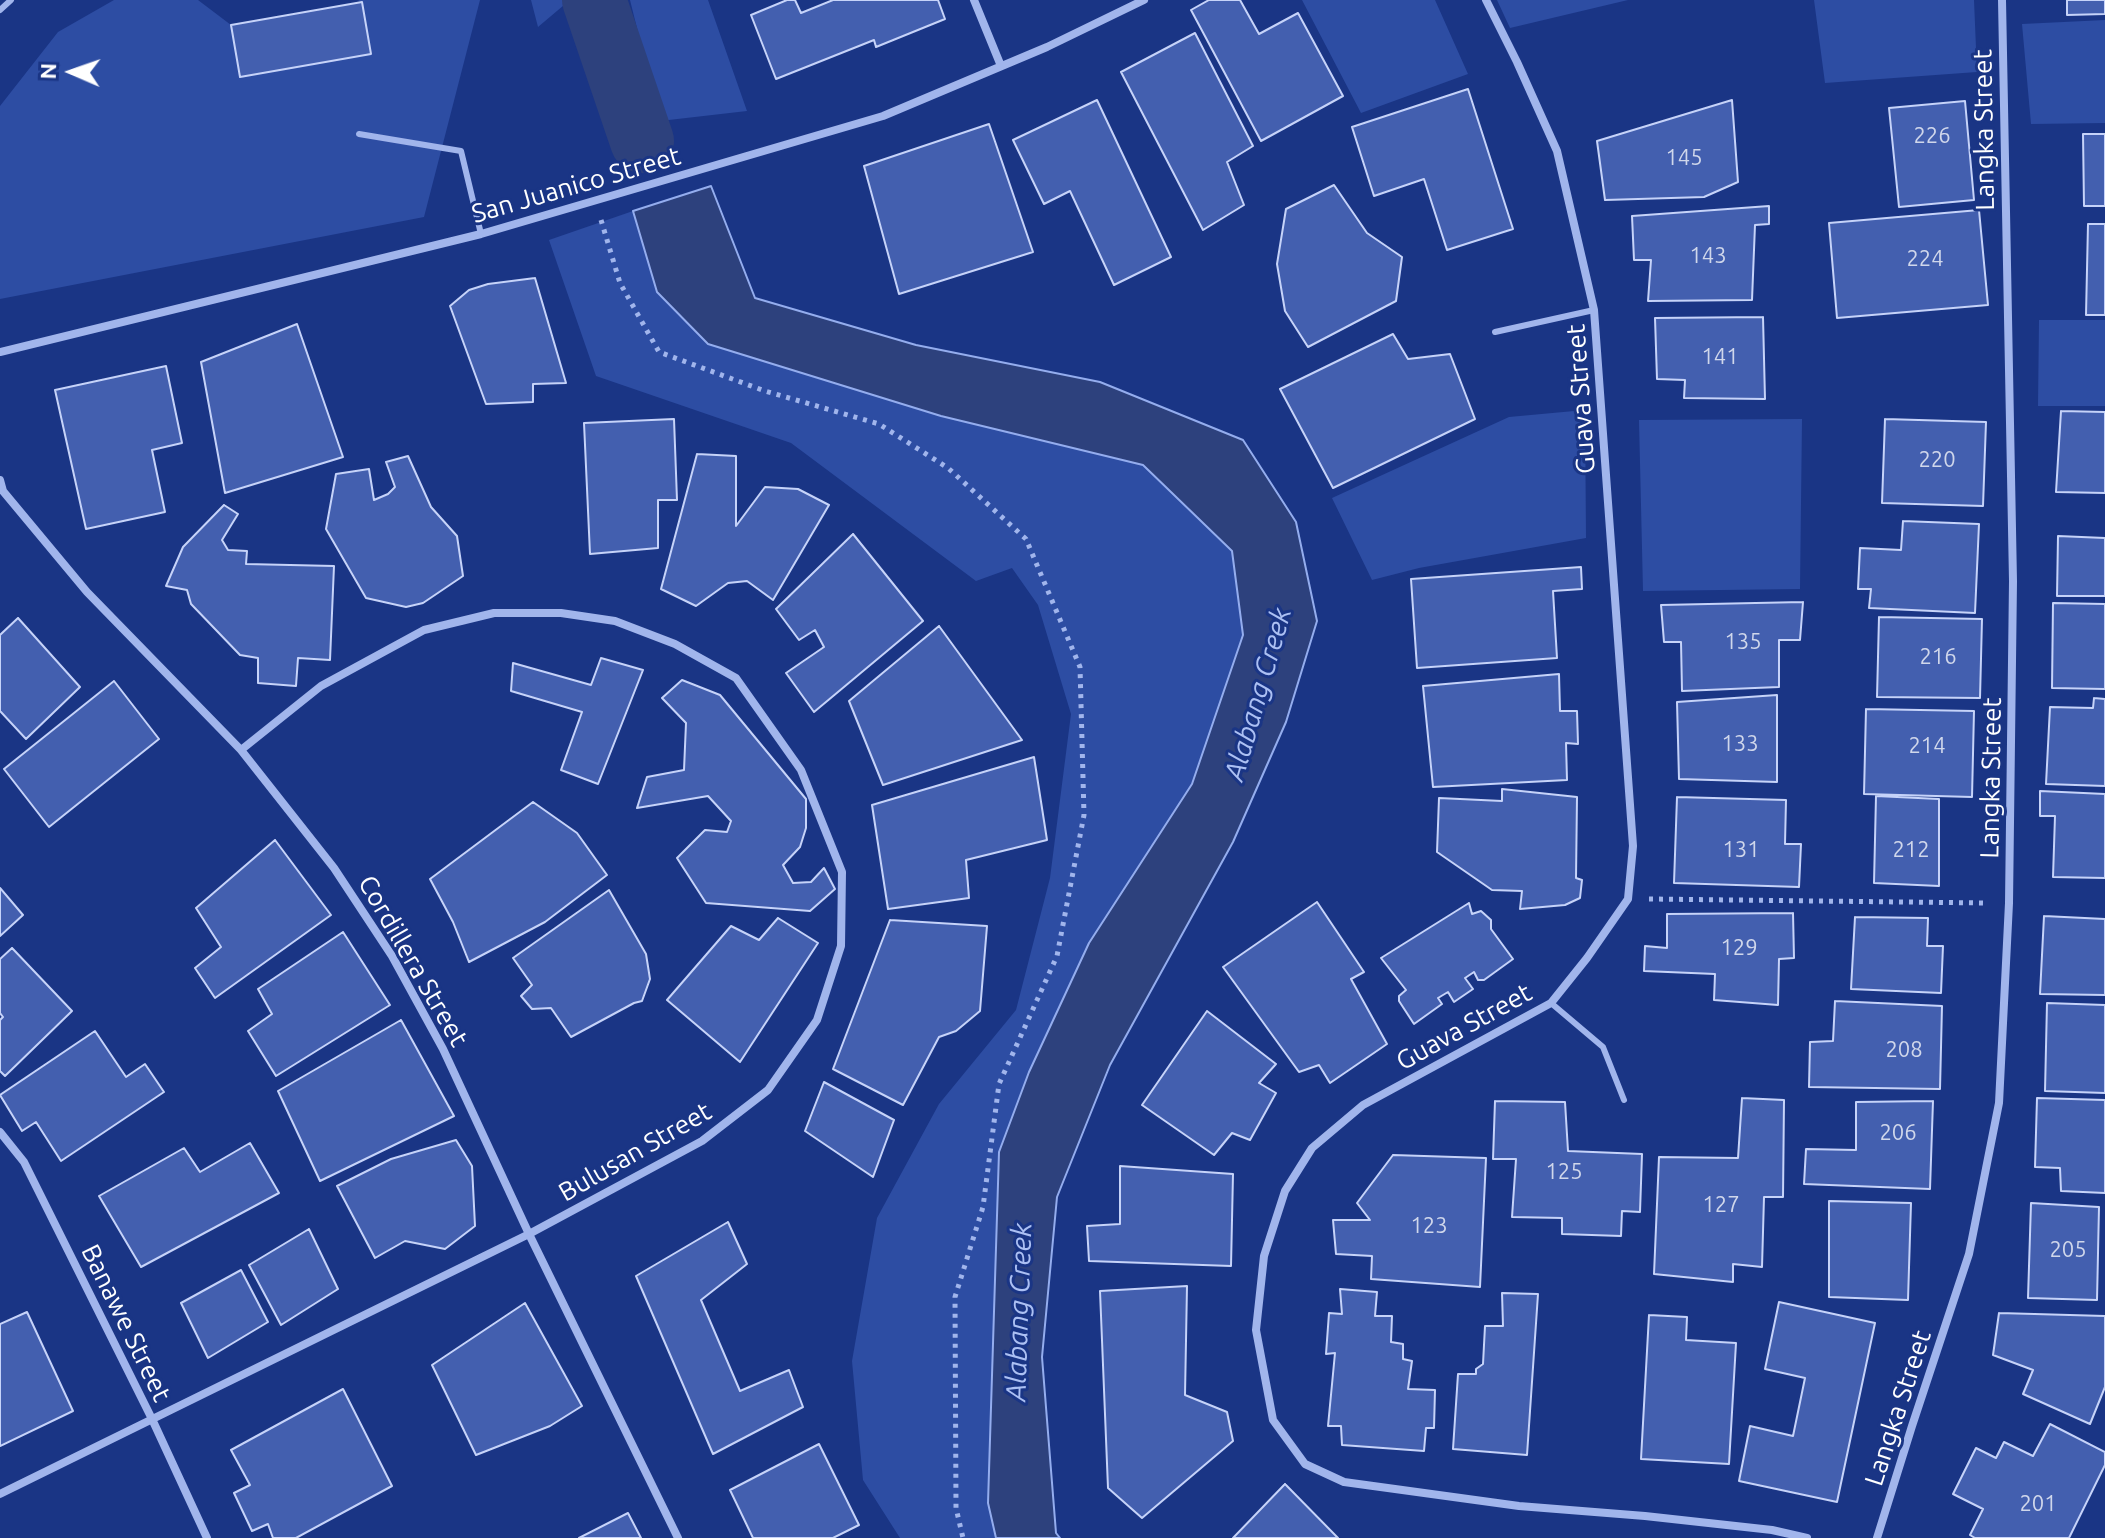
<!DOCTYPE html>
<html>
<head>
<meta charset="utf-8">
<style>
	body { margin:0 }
	#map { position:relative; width:2105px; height:1538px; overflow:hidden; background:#1a3585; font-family:Ubuntu,sans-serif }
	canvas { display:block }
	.north { position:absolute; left:32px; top:32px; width:80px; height:80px; -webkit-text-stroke:6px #1a3585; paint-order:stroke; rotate:272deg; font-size:22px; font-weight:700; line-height:32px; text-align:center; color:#fff }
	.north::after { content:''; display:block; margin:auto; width:28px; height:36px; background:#fff; clip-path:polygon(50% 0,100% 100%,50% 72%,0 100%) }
</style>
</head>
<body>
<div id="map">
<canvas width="2105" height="1538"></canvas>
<div class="north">N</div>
</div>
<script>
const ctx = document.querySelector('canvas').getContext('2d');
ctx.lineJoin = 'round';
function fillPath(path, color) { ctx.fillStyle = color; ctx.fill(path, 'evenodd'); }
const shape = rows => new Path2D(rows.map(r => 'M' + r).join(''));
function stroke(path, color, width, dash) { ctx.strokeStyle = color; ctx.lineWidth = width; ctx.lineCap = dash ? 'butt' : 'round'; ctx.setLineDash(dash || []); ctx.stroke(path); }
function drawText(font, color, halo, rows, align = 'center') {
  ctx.font = font + ' Ubuntu,sans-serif'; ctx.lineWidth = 6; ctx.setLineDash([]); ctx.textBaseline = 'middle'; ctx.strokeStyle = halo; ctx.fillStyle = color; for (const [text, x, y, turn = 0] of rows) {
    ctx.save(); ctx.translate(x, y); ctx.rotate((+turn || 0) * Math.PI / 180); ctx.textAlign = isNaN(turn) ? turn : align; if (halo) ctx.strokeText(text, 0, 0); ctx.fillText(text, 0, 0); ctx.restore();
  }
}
const green = shape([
	[114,0,198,0,231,25,240,77,371,54,362,3,358,0,480,0,424,217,0,299,0,106,58,32],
	[531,0,570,0,538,27],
	[630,0,708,0,747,111,660,121],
	[1302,0,1435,0,1468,74,1361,113],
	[1497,0,1628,0,1510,28],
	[1814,0,1974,0,1977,72,1825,83],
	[2105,20,2105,123,2031,124,2022,24],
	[633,211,657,292,708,344,941,416,1143,465,1232,551,1243,635,1192,785,1089,943,1029,1072,999,1152,988,1502,996,1538,900,1538,863,1480,852,1361,877,1218,939,1104,1016,1010,1050,878,1071,714,1038,605,1012,568,976,581,791,443,596,376,549,240],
	[2039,320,2105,320,2105,406,2038,406],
	[1585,410,1586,538,1419,568,1372,580,1332,498,1509,417],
	[1802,419,1800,589,1643,591,1639,420]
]);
const water = shape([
	[711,186,755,298,916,345,1100,382,1243,440,1296,522,1317,621,1286,722,1233,842,1110,1065,1057,1197,1042,1357,1056,1533,1060,1538,996,1538,988,1503,999,1152,1029,1072,1089,943,1192,784,1243,635,1232,551,1143,465,941,416,708,344,657,292,633,211,711,186]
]);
const river = shape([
	[594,0,642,141]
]);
const building = shape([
	[787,0,795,0,801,13,833,0,938,0,945,19,876,47,874,40,776,79,751,15,787,0],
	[1209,0,1240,0,1259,34,1298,13,1343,96,1261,141,1191,10,1209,0],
	[2067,0,2105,0,2105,14,2067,15,2067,0],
	[362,2,371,54,240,77,231,25,362,2],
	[1195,33,1253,146,1227,162,1244,205,1203,230,1121,72,1195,33],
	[1468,89,1513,229,1447,250,1424,179,1374,196,1352,127,1468,89],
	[1097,100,1171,257,1114,285,1070,191,1044,204,1013,140,1097,100],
	[1732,100,1738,182,1704,197,1605,200,1597,141,1732,100],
	[1965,101,1974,200,1899,207,1889,108,1965,101],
	[989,124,1033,252,899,294,864,166,989,124],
	[2083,134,2105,134,2105,206,2084,206,2083,134],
	[1334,185,1367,233,1402,257,1396,301,1308,347,1285,311,1277,264,1286,209,1334,185],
	[1769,206,1769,224,1755,225,1752,300,1648,301,1651,260,1634,260,1632,216,1769,206],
	[1979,210,1988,305,1837,318,1829,223,1979,210],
	[2088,224,2105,224,2105,315,2086,315,2088,224],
	[535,278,566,383,533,384,533,402,486,404,450,306,469,290,488,284,535,278],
	[1763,317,1765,399,1684,398,1685,380,1657,379,1655,318,1763,317],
	[297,324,343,457,225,493,201,362,297,324],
	[1393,334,1408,359,1450,354,1475,419,1333,488,1280,389,1393,334],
	[166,366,182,443,152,450,165,512,86,529,55,390,166,366],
	[2061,411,2105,412,2105,493,2056,492,2061,411],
	[674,419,677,500,658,500,658,548,590,554,584,423,674,419],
	[1885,419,1986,422,1983,506,1882,503,1885,419],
	[697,454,736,456,736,526,765,487,798,489,829,505,773,600,747,581,728,583,696,606,661,589,697,454],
	[408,456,431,507,457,536,463,576,423,603,406,607,366,598,326,529,336,474,369,469,374,500,388,494,395,487,386,462,408,456],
	[224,505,238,514,222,540,228,550,247,551,246,564,334,566,330,660,298,658,296,686,258,683,258,658,240,655,191,604,187,590,166,586,183,547,224,505],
	[1903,521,1979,524,1975,613,1869,608,1871,589,1858,589,1860,548,1901,550,1903,521],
	[853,534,923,621,814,712,786,673,824,647,815,630,799,640,776,609,853,534],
	[2058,536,2105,538,2105,596,2057,596,2058,536],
	[1581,567,1582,589,1553,591,1557,658,1417,668,1411,579,1581,567],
	[1803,602,1800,640,1779,640,1779,687,1682,691,1681,642,1664,642,1661,605,1803,602],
	[2053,603,2105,604,2105,689,2052,688,2053,603],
	[1879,617,1982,619,1980,698,1877,697,1879,617],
	[18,618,80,687,26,739,0,711,0,635,18,618],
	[939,626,1022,740,883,785,849,701,939,626],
	[601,658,643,670,598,784,561,770,582,712,511,691,513,663,591,685,601,658],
	[1559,674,1560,711,1577,711,1578,744,1566,743,1567,780,1433,787,1423,686,1559,674],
	[682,680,720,695,806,799,806,828,800,847,783,865,793,883,811,882,824,868,835,889,810,911,706,903,677,858,705,830,727,832,731,821,708,796,637,808,647,777,684,770,686,723,662,698,682,680],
	[114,681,159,739,49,827,4,769,114,681],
	[1777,695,1777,782,1679,779,1677,702,1777,695],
	[2094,698,2105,699,2105,786,2046,784,2050,707,2093,708,2094,698],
	[1866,709,1974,711,1972,797,1864,794,1866,709],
	[1034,757,1047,840,966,860,969,898,888,909,872,805,1034,757],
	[1502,789,1577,797,1576,878,1582,880,1580,898,1565,905,1520,909,1522,891,1492,890,1437,852,1439,798,1502,801,1502,789],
	[2040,791,2105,794,2105,878,2053,877,2055,816,2040,816,2040,791],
	[1876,796,1939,799,1939,886,1874,883,1876,796],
	[1677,797,1786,800,1785,844,1801,844,1799,887,1674,883,1677,797],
	[533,802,577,833,607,875,545,922,469,962,453,922,430,879,533,802],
	[275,840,331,915,215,998,195,968,221,947,196,908,275,840],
	[0,888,23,915,0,936,0,888],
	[609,890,646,954,650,979,642,1001,634,1003,571,1037,551,1008,532,1009,521,996,532,985,513,958,609,890],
	[1317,902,1364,972,1351,979,1387,1044,1330,1083,1319,1065,1299,1072,1223,967,1317,902],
	[1469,903,1472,914,1481,911,1491,920,1491,929,1513,959,1484,980,1478,980,1474,972,1465,978,1473,989,1454,1002,1448,992,1438,998,1442,1004,1414,1024,1399,1001,1399,996,1406,990,1381,958,1469,903],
	[1793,913,1794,958,1779,959,1778,1005,1714,1000,1715,974,1644,971,1645,946,1667,948,1667,914,1793,913],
	[2044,916,2105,919,2105,995,2040,994,2044,916],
	[1855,917,1928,918,1927,946,1943,946,1941,993,1851,989,1855,917],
	[778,918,818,943,740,1062,667,1000,731,926,759,940,778,918],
	[890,920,987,926,980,1011,956,1031,939,1037,903,1105,833,1069,890,920],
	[343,932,390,1005,276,1076,248,1031,272,1014,258,989,343,932],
	[12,948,72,1011,5,1076,0,1071,0,1020,3,1017,0,1013,0,959,12,948],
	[1835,1001,1942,1006,1940,1089,1809,1087,1810,1042,1833,1041,1835,1001],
	[2047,1003,2105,1005,2105,1093,2045,1091,2047,1003],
	[1207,1011,1276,1064,1259,1083,1276,1093,1250,1140,1232,1133,1214,1155,1142,1105,1207,1011],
	[401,1020,454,1116,320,1181,278,1091,401,1020],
	[95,1031,126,1077,145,1064,164,1092,61,1161,36,1122,22,1131,0,1095,95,1031],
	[824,1082,894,1120,873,1177,805,1131,824,1082],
	[1742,1098,1784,1100,1783,1197,1764,1197,1762,1267,1733,1264,1733,1282,1654,1274,1659,1157,1738,1158,1742,1098],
	[2037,1098,2105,1100,2105,1193,2061,1191,2060,1168,2035,1167,2037,1098],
	[1495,1101,1565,1102,1568,1151,1642,1154,1640,1212,1622,1211,1621,1236,1562,1234,1562,1218,1512,1217,1516,1159,1493,1159,1495,1101],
	[1933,1101,1930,1189,1804,1184,1806,1149,1856,1150,1856,1102,1933,1101],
	[456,1140,472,1166,475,1226,445,1249,405,1241,375,1258,337,1186,391,1159,456,1140],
	[250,1143,279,1193,141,1267,99,1196,184,1148,200,1172,250,1143],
	[1393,1155,1486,1158,1480,1287,1371,1279,1372,1256,1336,1254,1333,1220,1370,1220,1357,1203,1393,1155],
	[1120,1166,1233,1174,1231,1266,1089,1261,1087,1226,1120,1224,1120,1166],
	[1829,1201,1911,1203,1908,1300,1829,1297,1829,1201],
	[2031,1203,2099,1207,2097,1300,2028,1298,2031,1203],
	[728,1222,747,1264,701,1300,740,1391,789,1370,803,1407,713,1454,636,1276,728,1222],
	[309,1229,338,1289,281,1325,249,1265,309,1229],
	[241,1270,268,1322,208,1358,181,1303,241,1270],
	[1187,1286,1185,1395,1227,1412,1233,1441,1142,1518,1108,1488,1100,1291,1187,1286],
	[1340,1289,1377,1292,1375,1316,1392,1316,1391,1342,1403,1344,1403,1359,1412,1361,1408,1389,1435,1390,1434,1428,1426,1428,1424,1451,1342,1445,1341,1426,1328,1426,1335,1353,1326,1354,1329,1313,1342,1314,1340,1289],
	[1502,1293,1538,1294,1527,1455,1453,1449,1458,1374,1476,1374,1476,1369,1483,1364,1485,1326,1503,1326,1502,1293],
	[1779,1302,1875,1323,1837,1502,1739,1481,1750,1426,1793,1436,1805,1378,1765,1369,1779,1302],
	[525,1303,582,1406,550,1426,476,1455,432,1365,525,1303],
	[27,1312,73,1411,0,1446,0,1324,27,1312],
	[1999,1313,2105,1316,2105,1387,2090,1424,2023,1394,2033,1370,1993,1355,1999,1313],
	[1649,1315,1687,1317,1686,1340,1736,1343,1729,1464,1641,1459,1649,1315],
	[343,1389,392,1486,296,1538,273,1538,268,1524,252,1531,234,1493,250,1485,231,1450,343,1389],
	[2050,1424,2105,1452,2105,1465,2069,1538,1975,1538,1970,1535,1983,1509,1953,1494,1976,1448,1996,1458,2004,1442,2033,1456,2050,1424],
	[819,1444,859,1525,833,1538,753,1538,730,1490,819,1444],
	[1285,1484,1338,1538,1233,1538,1285,1484],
	[628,1513,641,1538,579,1538,628,1513]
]);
const path = shape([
	[601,220,620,283,659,352,765,391,879,424,948,468,1026,539,1080,667,1084,815,1057,956,999,1084,983,1207,955,1297,956,1508,963,1538],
	[1649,899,1987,903]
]);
const lane = shape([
	[0,10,11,0],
	[359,134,461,151,481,234],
	[1495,332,1594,310],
	[1551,1003,1603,1047,1624,1100]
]);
const street = shape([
	[974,0,1001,66],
	[1486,0,1517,62,1557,151,1594,310,1633,846,1628,899,1587,958,1551,1003,1363,1105,1312,1148,1285,1191,1264,1256,1256,1330,1273,1420,1305,1464,1344,1482,1519,1506,1645,1516,1772,1530,1807,1538],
	[0,352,481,234,883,116,1047,47,1144,0],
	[0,480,3,491,87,592,241,750,334,868,392,956,443,1049,529,1234,678,1538],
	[0,1132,24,1162,152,1419,207,1538],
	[0,1494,529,1234,702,1141,768,1090,817,1020,841,946,842,872,801,770,736,678,675,644,615,621,561,613,494,613,424,630,321,686,241,750],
	[1877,1538,1912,1426,1969,1254,1999,1103,2009,903,2013,581,2002,0]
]);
const numberNames = [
	["226",1932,136],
	["145",1684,158],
	["143",1708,256],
	["224",1925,259],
	["141",1720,357],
	["220",1937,460],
	["135",1743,642],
	["216",1938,657],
	["133",1740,744],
	["214",1927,746],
	["131",1741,850],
	["212",1911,850],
	["129",1739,948],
	["208",1904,1050],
	["206",1898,1133],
	["125",1564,1172],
	["127",1721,1205],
	["123",1429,1226],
	["205",2068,1250],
	["201",2038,1504]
];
const streetNames = [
	["Langka Street",1984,130,-91],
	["San Juanico Street",576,185,-16],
	["Guava Street",1581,399,-94],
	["Langka Street",1991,778,-89],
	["Cordillera Street",413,961,60],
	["Guava Street",1464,1027,-29],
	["Bulusan Street",635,1152,-30],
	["Banawe Street",126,1323,64],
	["Langka Street",1898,1408,-72]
];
const waterNames = [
	["Alabang Creek",1258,694,-74],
	["Alabang Creek",1019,1312,-88]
];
fillPath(green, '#2d4da3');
fillPath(water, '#2d417d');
stroke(water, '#94adee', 2);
stroke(river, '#2d417d', 64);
fillPath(building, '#435faf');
stroke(building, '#c6d3f9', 2);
stroke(path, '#a1b5ec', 5, [4, 6]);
stroke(lane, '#a1b5ec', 6);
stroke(street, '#a1b5ec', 8);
drawText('22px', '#d0d7eb', null, numberNames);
drawText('26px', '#fff', '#1a3585', streetNames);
drawText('italic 28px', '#acc0f3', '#1a3585', waterNames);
</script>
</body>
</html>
